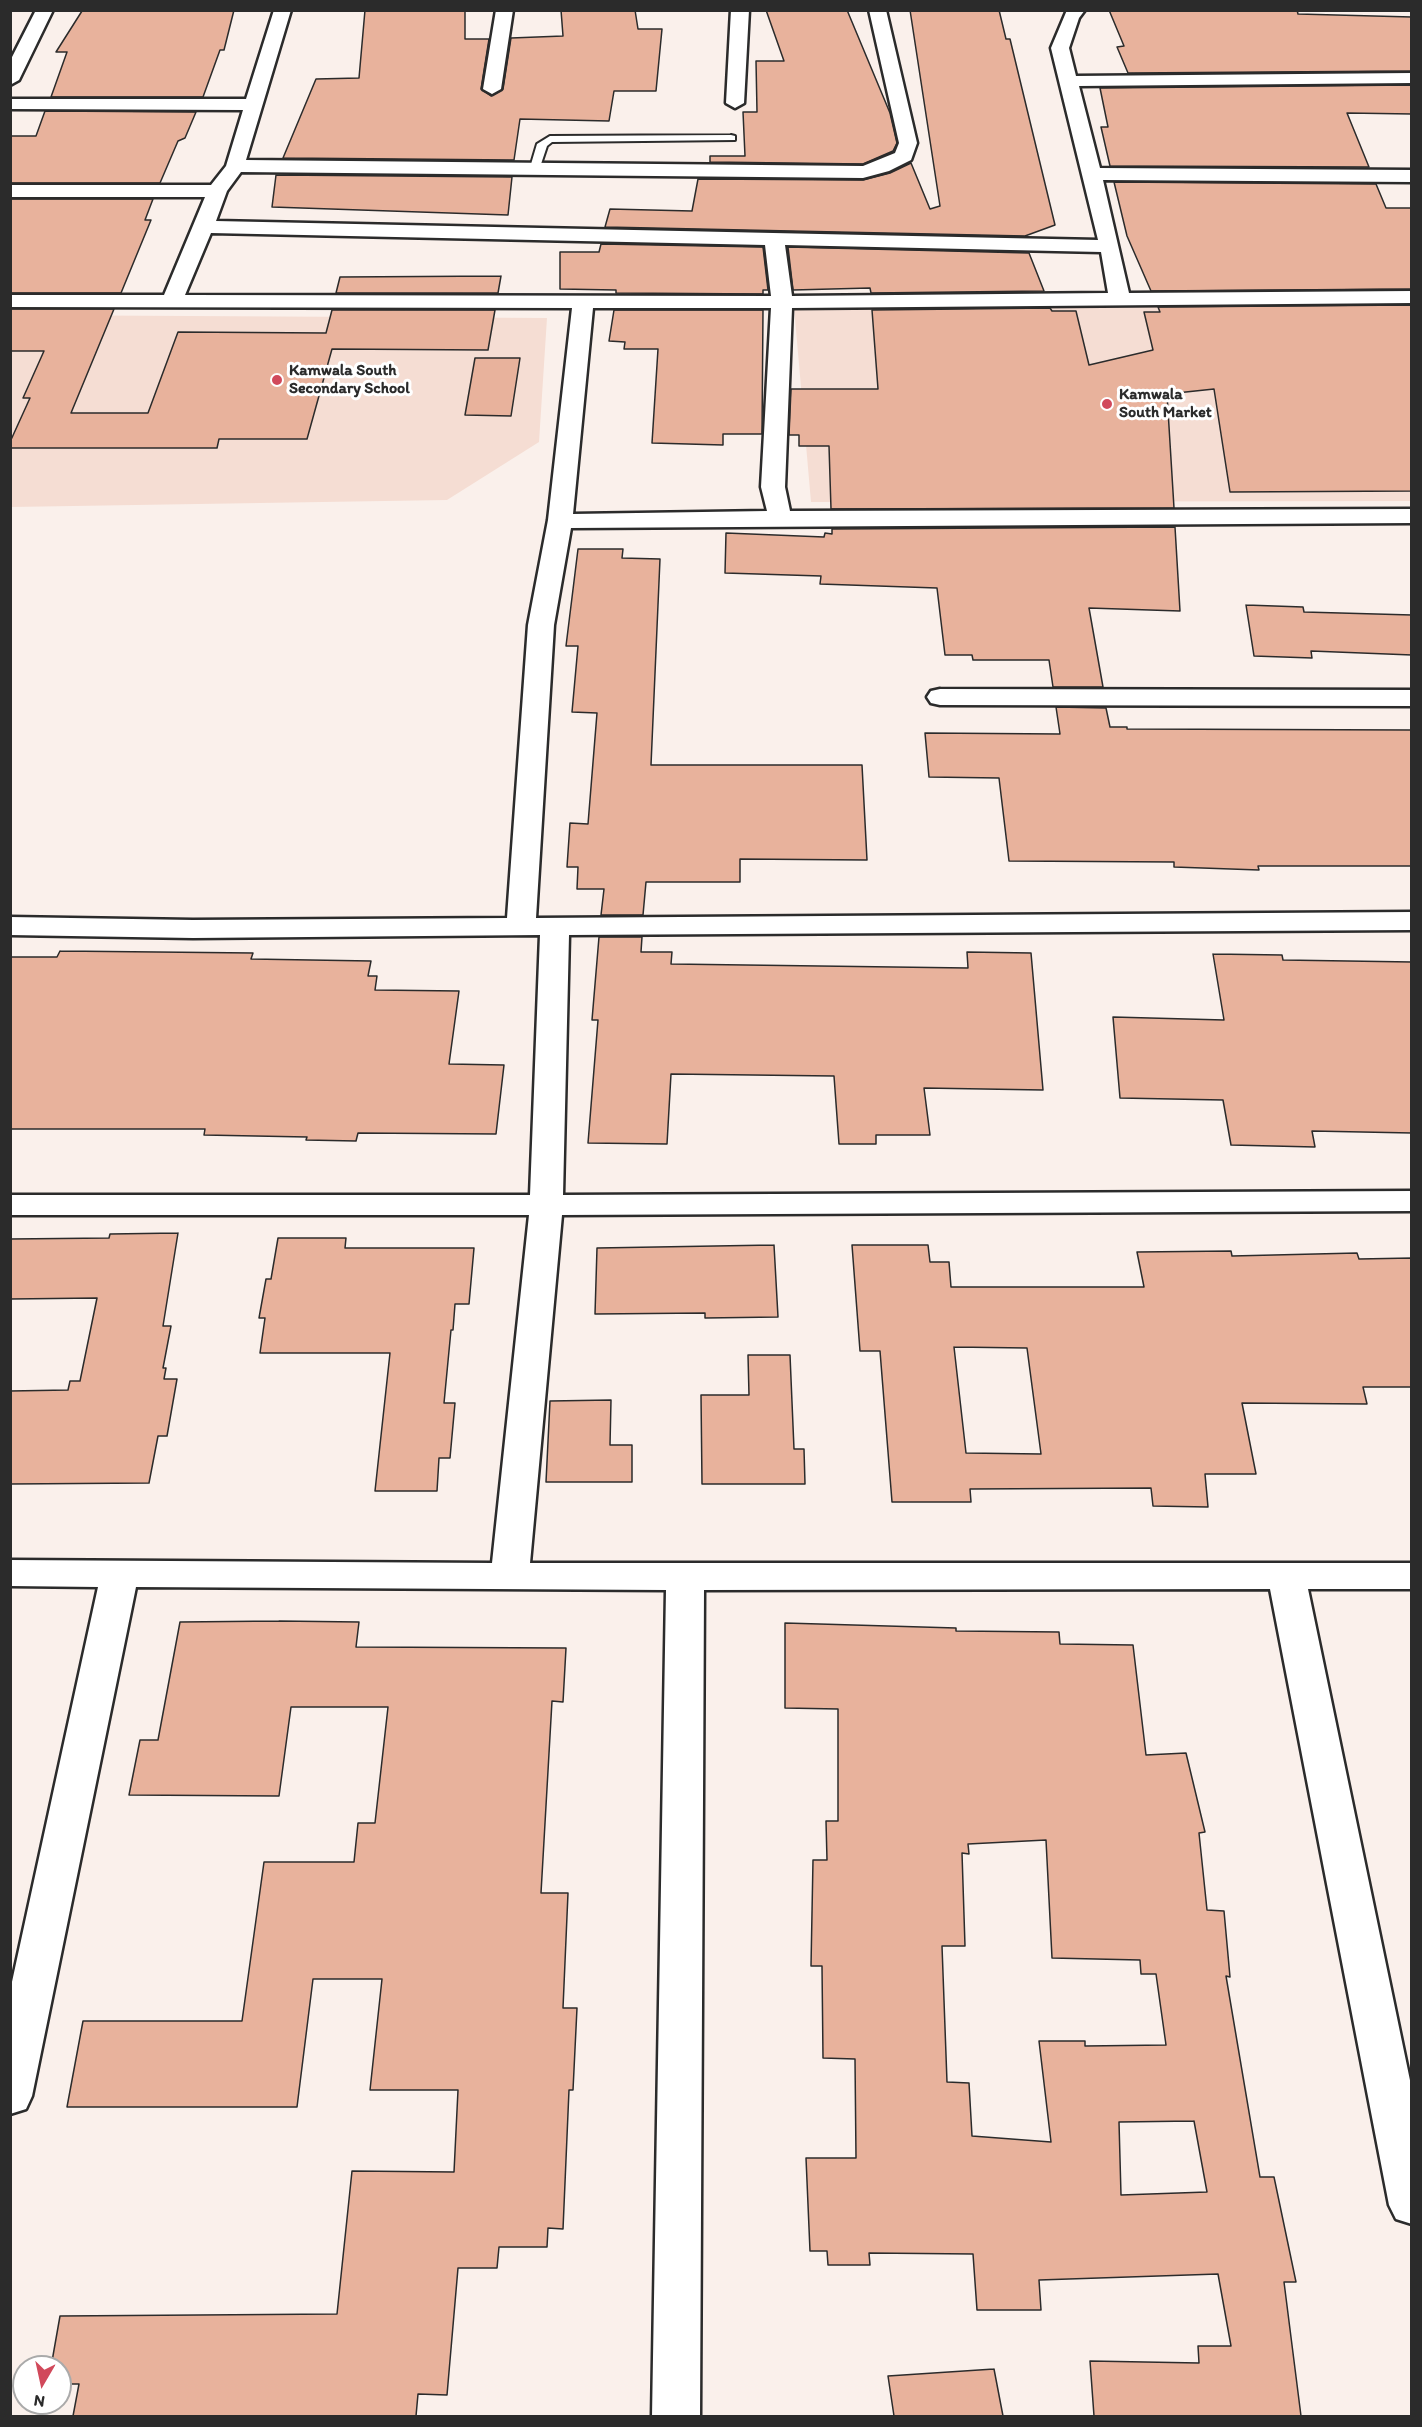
<!DOCTYPE html>
<html>
<head>
<meta charset="utf-8">
<style>
	body { margin:0 }
	#map { position:relative; width:1422px; height:2427px; overflow:hidden; background:#faf0eb; font-family:Itim,sans-serif }
	canvas { display:block }
	.frame { position:absolute; inset:0; border:12px solid #2b2b2b; pointer-events:none }
	.north { position:absolute; left:12px; top:2355px; width:60px; height:60px; box-sizing:border-box; background:#fff; border:2px solid #aaa; border-radius:50%; rotate:189deg; font-size:16px; font-weight:700; line-height:24px; text-align:center; color:#2b2b2b }
	.north::after { content:''; display:block; margin:auto; width:21px; height:27px; background:#d1495b; clip-path:polygon(50% 0,100% 100%,50% 72%,0 100%) }
</style>
</head>
<body>
<div id="map">
<canvas width="1422" height="2427"></canvas>
<div class="frame"></div>
<div class="north">N</div>
</div>
<script>
const ctx = document.querySelector('canvas').getContext('2d');
ctx.lineJoin = 'round';
function fillPath(path, color) { ctx.fillStyle = color; ctx.fill(path, 'evenodd'); }
const shape = rows => new Path2D(rows.map(r => 'M' + r).join(''));
function stroke(path, color, width, dash) { ctx.strokeStyle = color; ctx.lineWidth = width; ctx.lineCap = dash ? 'butt' : 'round'; ctx.setLineDash(dash || []); ctx.stroke(path); }
function drawText(font, color, halo, rows, align = 'center') {
  ctx.font = font + ' Itim,sans-serif'; ctx.lineWidth = 6; ctx.setLineDash([]); ctx.textBaseline = 'middle'; ctx.strokeStyle = halo; ctx.fillStyle = color; for (const [text, x, y, turn = 0] of rows) {
    ctx.save(); ctx.translate(x, y); ctx.rotate((+turn || 0) * Math.PI / 180); ctx.textAlign = isNaN(turn) ? turn : align; if (halo) ctx.strokeText(text, 0, 0); ctx.fillText(text, 0, 0); ctx.restore();
  }
}
const built = shape([
	[1411,304,1411,501,811,502,794,307],
	[10,315,547,318,539,442,447,500,11,507]
]);
const building = shape([
	[234,10,224,50,220,50,203,97,51,97,67,52,56,52,82,11,234,10],
	[365,10,465,10,465,39,489,39,481,89,491,96,503,89,511,38,563,36,561,10,635,10,638,29,662,29,656,91,614,91,609,121,520,119,514,160,283,158,316,79,359,78,365,10],
	[766,10,847,10,890,113,897,143,893,151,863,164,710,162,710,156,745,156,743,112,757,112,756,61,784,61,766,10],
	[910,10,999,10,1006,39,1010,39,1055,225,1025,236,605,227,610,209,692,211,698,179,863,180,890,173,911,163,930,209,940,206,910,10],
	[1109,10,1297,10,1298,14,1412,17,1412,71,1128,73,1117,47,1124,46,1109,10],
	[1412,85,1412,114,1347,113,1369,167,1110,166,1101,127,1108,127,1100,88,1412,85],
	[45,111,196,112,185,138,178,141,160,183,10,183,10,136,36,136,45,111],
	[276,175,512,177,508,215,272,207,276,175],
	[1114,182,1376,184,1386,208,1412,208,1412,289,1151,291,1127,236,1114,182],
	[10,199,153,199,145,220,151,220,121,293,10,293,10,199],
	[601,244,763,247,768,290,763,290,763,294,616,293,616,290,560,289,560,252,599,252,601,244],
	[788,247,1029,253,1044,291,871,293,870,288,793,290,788,247],
	[501,276,498,293,336,293,340,277,501,276],
	[1412,305,1412,491,1230,492,1214,389,1167,394,1174,508,831,509,829,446,799,446,799,435,789,435,791,389,878,389,872,310,1050,308,1052,311,1076,311,1089,365,1153,350,1144,312,1160,312,1158,307,1412,305],
	[10,309,114,309,71,413,148,413,178,332,326,333,332,310,495,310,488,350,332,349,307,439,219,439,217,448,10,448,10,442,30,398,23,398,44,351,10,351,10,309],
	[614,310,763,310,762,434,723,434,723,445,652,443,658,349,624,349,625,342,609,341,614,310],
	[475,358,520,358,511,416,465,415,475,358],
	[1175,527,1180,611,1089,608,1103,687,1053,687,1049,660,973,660,972,655,945,655,937,588,820,584,821,576,725,573,726,533,824,537,825,533,832,534,832,529,1175,527],
	[578,549,623,549,622,558,660,559,651,765,862,765,867,860,740,859,740,882,646,882,643,915,601,915,604,889,577,889,578,867,567,867,570,823,588,824,597,713,572,712,578,646,566,646,578,549],
	[1246,605,1303,607,1304,612,1412,615,1412,655,1311,651,1312,658,1254,656,1246,605],
	[1056,707,1106,708,1110,727,1127,727,1127,729,1412,730,1412,866,1258,866,1259,870,1174,867,1174,862,1009,861,999,778,929,777,925,733,1060,734,1056,707],
	[599,937,642,937,641,952,672,952,671,964,968,968,967,952,1031,953,1043,1090,924,1088,930,1135,876,1135,876,1144,839,1144,834,1076,671,1074,667,1144,588,1143,598,1020,592,1020,599,937],
	[60,951,253,953,251,959,371,961,368,976,377,976,375,990,459,991,449,1064,504,1065,496,1134,358,1133,356,1141,306,1140,307,1137,204,1135,205,1129,10,1129,10,957,57,957,60,951],
	[1213,954,1282,955,1283,960,1412,962,1412,1133,1312,1131,1315,1147,1231,1145,1223,1100,1120,1098,1113,1017,1224,1020,1213,954],
	[178,1233,163,1326,171,1326,163,1368,166,1368,164,1379,177,1379,167,1436,158,1436,149,1483,10,1484,10,1391,68,1390,70,1381,80,1381,97,1298,10,1299,10,1239,109,1238,110,1234,178,1233],
	[278,1238,346,1238,345,1248,474,1248,469,1304,455,1304,453,1330,451,1330,444,1403,455,1403,450,1458,439,1458,437,1491,375,1491,390,1353,260,1353,265,1318,259,1318,266,1279,271,1279,278,1238],
	[774,1245,778,1317,705,1318,705,1313,595,1314,597,1248,774,1245],
	[852,1245,928,1245,930,1262,949,1262,951,1287,1144,1287,1137,1252,1231,1251,1232,1256,1357,1253,1359,1259,1412,1258,1412,1387,1363,1387,1367,1404,1242,1403,1256,1474,1205,1474,1208,1507,1153,1506,1151,1488,970,1489,971,1502,892,1502,880,1351,860,1351,852,1245],
	[954,1347,1027,1348,1041,1454,966,1453,954,1347],
	[748,1355,790,1355,794,1449,804,1449,805,1484,702,1484,701,1395,749,1395,748,1355],
	[611,1400,610,1445,632,1445,632,1482,546,1482,550,1401,611,1400],
	[279,1621,359,1622,356,1647,566,1648,563,1702,552,1701,541,1893,568,1893,563,2008,577,2008,573,2090,569,2090,563,2229,548,2228,547,2247,499,2247,497,2268,458,2268,447,2395,418,2394,416,2416,73,2416,79,2384,60,2384,60,2367,51,2367,60,2316,337,2314,352,2171,454,2172,458,2090,370,2090,382,1979,313,1979,297,2107,67,2107,83,2021,242,2021,264,1862,354,1862,358,1823,375,1823,388,1707,291,1707,279,1796,129,1795,140,1740,158,1740,180,1622,279,1621],
	[785,1623,956,1628,956,1631,1059,1632,1060,1644,1133,1645,1146,1755,1186,1753,1205,1832,1199,1833,1207,1910,1224,1911,1230,1977,1226,1976,1260,2177,1274,2177,1296,2282,1284,2282,1301,2416,1094,2416,1090,2361,1199,2363,1198,2346,1231,2346,1218,2274,1039,2280,1041,2310,977,2310,973,2254,869,2253,870,2265,828,2265,827,2251,810,2251,806,2158,856,2158,855,2059,823,2058,822,1966,811,1966,813,1860,827,1860,826,1821,838,1821,838,1709,785,1708,785,1623],
	[1046,1840,1052,1958,1140,1960,1141,1974,1156,1974,1166,2045,1085,2046,1085,2041,1039,2041,1051,2142,972,2136,969,2083,947,2082,942,1946,965,1946,962,1853,969,1854,968,1844,1046,1840],
	[1194,2121,1207,2192,1121,2195,1119,2122,1194,2121],
	[994,2369,1003,2416,894,2416,888,2376,994,2369]
]);
const lane = shape([
	[731,135,735,136,735,140,552,142,547,146,538,173,529,171,537,144,550,136,731,135]
]);
const street = shape([
	[36,10,53,10,19,80,10,85,10,61,36,10],
	[274,10,291,10,246,160,863,166,895,153,899,143,869,10,886,10,917,143,911,160,889,171,863,178,241,172,227,191,216,221,1098,240,1051,48,1067,10,1085,10,1079,18,1069,48,1076,76,1412,73,1412,83,1079,86,1100,168,1412,170,1412,182,1103,180,1129,293,1412,291,1412,303,792,308,785,487,790,511,1412,509,1412,523,571,528,554,625,536,918,1412,912,1412,930,569,935,563,1195,1412,1191,1412,1211,562,1215,530,1563,1412,1563,1412,1589,1308,1589,1412,2090,1412,2224,1396,2219,1389,2205,1270,1589,704,1590,700,2416,652,2416,666,1590,136,1587,32,2096,26,2109,10,2114,10,1991,98,1587,10,1586,10,1560,492,1563,529,1215,10,1215,10,1195,530,1195,540,935,193,938,10,935,10,917,193,920,507,918,528,625,548,520,572,308,10,307,10,295,164,295,205,197,10,197,10,185,211,185,226,166,243,110,10,109,10,99,246,99,274,10],
	[211,233,765,245,771,296,185,295,211,233],
	[785,245,1101,252,1108,293,792,296,785,245],
	[593,308,771,308,761,487,767,511,573,514,593,308],
	[496,10,513,10,501,89,492,94,483,89,496,10],
	[731,10,749,10,744,103,735,108,726,103,731,10],
	[940,689,1412,690,1412,706,940,705,931,703,927,697,931,691,940,689]
]);
const markers = [
	[277,380,6,"#d1495b"],
	[1107,404,6,"#d1495b"]
];
const farPoinames = [
	["Kamwala South",289,371],
	["Secondary School",289,389],
	["Kamwala",1119,395],
	["South Market",1119,413]
];
fillPath(built, '#f5ddd3');
fillPath(building, '#e8b29c');
stroke(building, '#2b2b2b', 1.5);
stroke(lane, '#2b2b2b', 4);
stroke(street, '#2b2b2b', 5);
fillPath(lane, '#fff');
fillPath(street, '#fff');
for (const [x, y, r, color] of markers) { const dot = new Path2D(); dot.arc(x, y, r, 0, 2 * Math.PI); ctx.fillStyle = color; ctx.fill(dot); stroke(dot, '#fff', 2); }
drawText('bold 16px', '#2b2b2b', '#fff', farPoinames, 'left');
</script>
</body>
</html>
